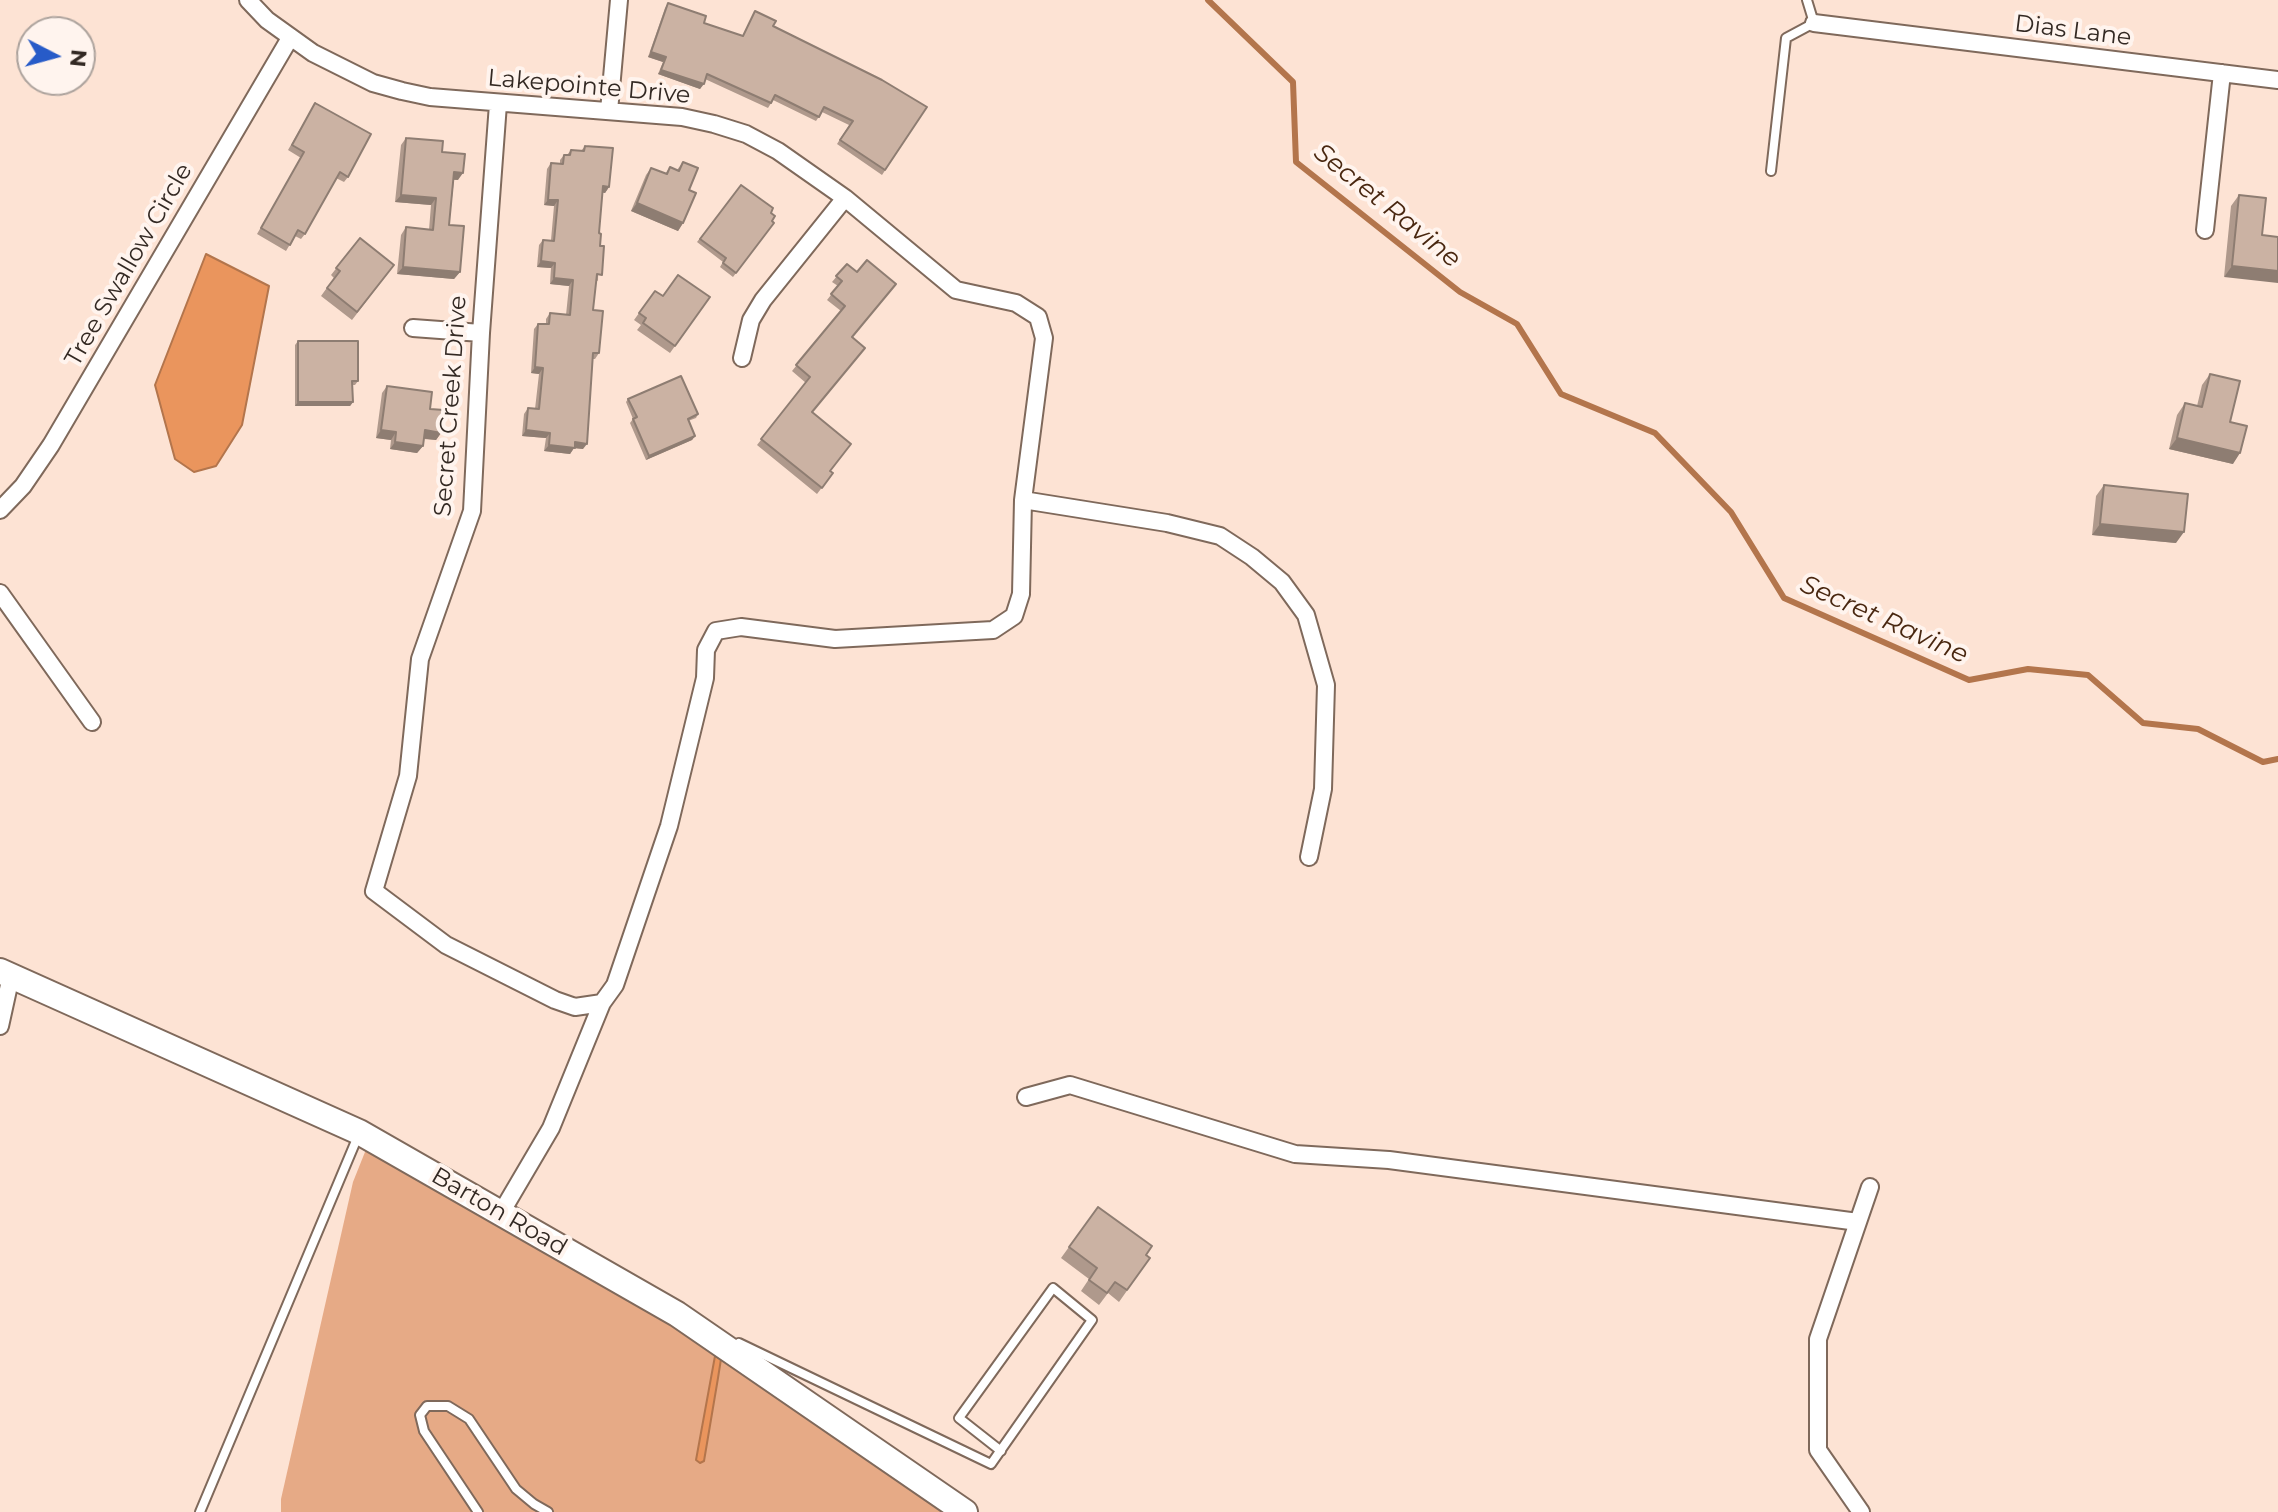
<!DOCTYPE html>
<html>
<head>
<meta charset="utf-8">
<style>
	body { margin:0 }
	#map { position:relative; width:2278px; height:1512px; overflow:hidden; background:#fde3d4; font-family:Montserrat,sans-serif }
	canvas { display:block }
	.north { position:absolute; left:16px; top:16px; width:80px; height:80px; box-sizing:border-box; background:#fff4ee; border:2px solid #ada39d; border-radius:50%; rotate:96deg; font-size:22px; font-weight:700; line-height:32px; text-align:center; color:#332923 }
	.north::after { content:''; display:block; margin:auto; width:28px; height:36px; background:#275bc8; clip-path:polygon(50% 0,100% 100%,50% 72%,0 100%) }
</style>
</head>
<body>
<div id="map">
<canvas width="2278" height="1512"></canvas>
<div class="north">N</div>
</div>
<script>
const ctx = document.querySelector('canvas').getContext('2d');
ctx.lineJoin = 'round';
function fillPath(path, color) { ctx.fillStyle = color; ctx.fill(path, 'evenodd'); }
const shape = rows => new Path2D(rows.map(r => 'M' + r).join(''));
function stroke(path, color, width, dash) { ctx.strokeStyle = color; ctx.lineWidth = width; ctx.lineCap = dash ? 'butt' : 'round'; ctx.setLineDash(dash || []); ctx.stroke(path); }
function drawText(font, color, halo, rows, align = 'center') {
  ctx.font = font + ' Montserrat,sans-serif'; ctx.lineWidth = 8; ctx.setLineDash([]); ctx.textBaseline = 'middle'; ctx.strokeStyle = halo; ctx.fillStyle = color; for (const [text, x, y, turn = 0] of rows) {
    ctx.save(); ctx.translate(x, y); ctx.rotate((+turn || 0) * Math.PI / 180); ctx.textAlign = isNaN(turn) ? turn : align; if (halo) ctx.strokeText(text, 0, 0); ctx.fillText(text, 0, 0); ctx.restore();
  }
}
const green = shape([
	[367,1147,671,1318,957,1512,281,1512,281,1499,353,1182]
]);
const water = shape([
	[206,254,269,286,242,425,216,466,194,472,175,459,155,385,206,254],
	[715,1356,721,1359,718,1378,704,1461,700,1463,696,1460,715,1356]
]);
const stream = shape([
	[1208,0,1293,82,1296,162,1460,292,1517,324,1561,394,1655,433,1731,512,1784,598,1969,680,2028,669,2088,675,2143,723,2198,729,2263,762,2278,759]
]);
const lane = shape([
	[1771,171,1786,38,1814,23,1807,0],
	[739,1343,991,1464,1092,1320,1053,1288,959,1418,1001,1451],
	[200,1512,358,1136],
	[478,1512,424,1431,420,1415,427,1406,448,1406,469,1419,516,1489,534,1504,548,1512]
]);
const street = shape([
	[248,0,267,20,313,53,373,83,402,91,430,97,682,117,714,124,746,134,778,151,845,198,956,290,1016,303,1038,317,1044,338,1023,500,1021,594,1014,616,993,630,835,639,741,627,716,631,706,650,705,678,669,826,615,985,602,1003,575,1007,555,1000,446,945,374,891,408,776,420,659,472,511,481,333,498,104],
	[1814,23,2278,80],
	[609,111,619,0],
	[2205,230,2222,73],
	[413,328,481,333],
	[742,358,751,320,763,300,845,198],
	[1023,500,1167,523,1220,536,1252,557,1282,582,1306,615,1326,685,1323,789,1309,857],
	[0,510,23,486,51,445,290,38],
	[0,593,92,722],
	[0,1026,11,976],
	[1026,1097,1070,1085,1295,1154,1389,1160,1858,1222],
	[501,1213,551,1128,602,1003],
	[1861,1512,1818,1450,1818,1339,1870,1187]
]);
const secondary = shape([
	[0,971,359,1132,677,1314,965,1512]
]);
const wall = shape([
	[668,3,704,23,743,36,755,11,773,26,927,107,882,175,837,144,849,125,822,112,816,121,773,100,768,108,705,79,700,89,658,74,663,62,648,57,665,8],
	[315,103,348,177,344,182,336,178,305,234,301,239,295,236,286,251,257,234,301,158,288,150],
	[406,138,442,152,458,180,454,180,449,225,460,272,454,279,397,274,401,235,406,227,429,230,431,205,395,202,401,145],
	[585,146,609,187,605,193,602,192,599,233,598,281,596,280,593,310,599,353,595,359,593,359,583,449,574,448,570,454,544,451,546,438,522,436,524,414,528,408,535,409,539,374,531,373,534,329,538,324,546,324,546,319,550,313,566,315,569,286,550,284,551,268,537,267,539,245,543,240,551,240,554,206,544,205,547,169,551,163,560,164,560,160,564,155,567,155,571,150,581,151],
	[683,162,689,190,683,223,678,231,631,211,646,175,651,168,665,174,670,167,677,170],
	[741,185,771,213,772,221,774,223,733,277,720,267,723,262,697,242],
	[2239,195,2262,235,2224,277,2231,206],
	[360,238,389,272,352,320,321,296,334,278,331,275],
	[847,264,852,337,812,413,830,471,833,473,817,494,757,445,806,383,792,371,841,311,827,300,838,286,832,282],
	[655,291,663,296,710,297,670,353,637,330,641,325,634,320],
	[298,341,358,381,355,385,352,385,353,402,350,406,295,406,295,345],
	[2210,374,2230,422,2233,464,2169,449,2177,415,2185,403,2197,406,2202,385],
	[387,386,441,433,436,440,424,439,423,446,417,453,390,449,391,440,376,438,382,393],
	[628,399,698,414,696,418,688,421,695,436,692,440,646,460,630,423,633,419,626,402],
	[2104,485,2176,543,2092,535,2096,496],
	[1098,1207,1146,1255,1150,1258,1119,1302,1108,1293,1099,1305,1081,1291,1089,1279,1061,1258]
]);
const shadedWall = shape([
	[651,52,666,57,663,62,648,57],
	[661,70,704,84,700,89,658,74],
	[454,172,463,173,458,180,449,179],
	[603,186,609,187,605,193,599,192],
	[401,195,436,198,431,205,395,202],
	[548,200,558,200,554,206,544,205],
	[637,203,683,223,678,231,631,211],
	[541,261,555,263,551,268,537,267],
	[2232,266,2278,271,2278,283,2224,277],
	[403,267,460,272,454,279,397,274],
	[554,278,573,280,569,286,550,284],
	[535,367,543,368,539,374,531,373],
	[298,402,353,402,350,406,295,406],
	[381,430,396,432,391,440,376,438],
	[425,430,441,433,436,440,419,438],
	[526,430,550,433,546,438,522,436],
	[695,436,692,440,646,460,649,456],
	[2177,438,2240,453,2233,464,2169,449],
	[395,442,423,446,417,453,390,449],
	[575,442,587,444,583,449,574,448,570,454,544,451,549,445],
	[2100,524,2184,532,2176,543,2092,535]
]);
const building = shape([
	[668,3,706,16,704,23,743,36,755,11,776,21,773,26,882,80,927,107,885,170,840,140,853,121,824,107,819,117,775,95,771,103,707,74,704,84,661,70,666,57,651,52,668,3],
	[315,103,371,134,348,177,340,172,305,234,298,230,290,245,261,228,304,152,292,145,315,103],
	[406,138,443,141,442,152,465,154,463,173,454,172,449,225,464,226,460,272,403,267,406,227,433,230,436,198,401,195,406,138],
	[585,146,613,148,609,187,603,186,599,233,601,234,600,246,604,246,602,275,597,274,593,310,603,311,599,353,593,353,587,444,575,442,575,448,549,445,550,433,526,430,528,408,539,409,543,368,535,367,538,324,549,324,550,313,570,315,573,280,554,278,555,263,541,261,543,240,554,241,558,200,548,200,551,163,563,164,564,155,570,155,571,150,584,151,585,146],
	[683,162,698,168,689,190,696,193,683,223,637,203,651,168,667,174,670,167,679,171,683,162],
	[741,185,773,208,771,213,775,216,772,221,774,223,736,273,723,263,726,258,700,239,741,185],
	[2239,195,2266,198,2262,235,2278,237,2278,271,2232,266,2239,195],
	[360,238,394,265,357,312,327,288,340,271,336,268,360,238],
	[867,260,896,284,852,337,865,348,812,412,851,444,830,471,833,473,822,488,761,439,810,377,796,365,845,306,831,294,842,281,836,276,847,264,857,272,867,260],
	[678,275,710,297,675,346,643,323,646,318,639,313,655,291,663,296,678,275],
	[298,341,358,341,358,381,352,381,353,402,298,402,298,341],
	[2210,374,2240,381,2230,422,2247,426,2240,453,2177,438,2185,403,2202,407,2210,374],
	[681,376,698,414,688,419,695,436,649,456,633,419,637,417,628,399,681,376],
	[387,386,432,392,430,409,444,410,441,433,425,430,423,446,395,442,396,432,381,430,387,386],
	[2104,485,2188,494,2184,532,2100,524,2104,485],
	[1098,1207,1152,1246,1146,1255,1150,1258,1127,1290,1115,1282,1107,1293,1089,1280,1097,1268,1069,1247,1098,1207]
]);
const streetNames = [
	["Dias Lane",2073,31,7],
	["Lakepointe Drive",589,87,5],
	["Tree Swallow Circle",129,265,-60],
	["Secret Creek Drive",451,406,-86],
	["Barton Road",499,1212,30]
];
const waterNames = [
	["Secret Ravine",1387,206,39],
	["Secret Ravine",1884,620,24]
];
fillPath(green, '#e6aa86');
fillPath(water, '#ea955d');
stroke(water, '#b3754c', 2);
stroke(stream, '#b3754c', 6);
stroke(lane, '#7f695b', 12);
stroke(street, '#7f695b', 20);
stroke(secondary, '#7f695b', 28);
stroke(lane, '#fff', 8);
stroke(street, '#fff', 16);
stroke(secondary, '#fff', 24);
fillPath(wall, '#af998c');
fillPath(shadedWall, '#8e7d72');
fillPath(building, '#cbb2a3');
stroke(building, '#8e7d72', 2);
drawText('24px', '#332923', '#fff4ee', streetNames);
drawText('italic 26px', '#492710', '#fff4ee', waterNames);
</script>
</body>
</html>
